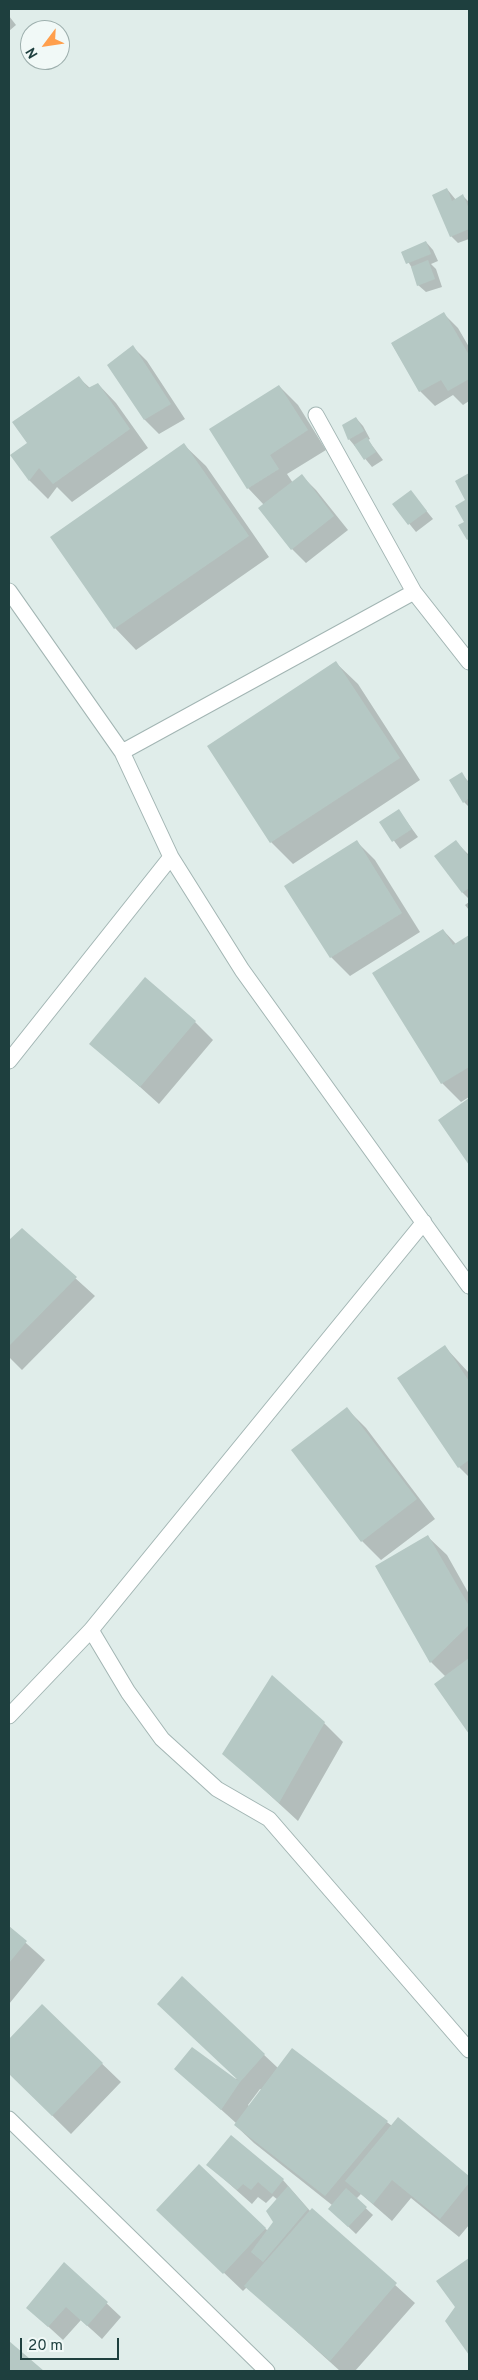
<!DOCTYPE html>
<html>
<head>
<meta charset="utf-8">
<style>
	body { margin:0 }
	#map { position:relative; width:478px; height:2380px; overflow:hidden; background:#e0edea; font-family:Overpass,sans-serif }
	canvas { display:block }
	.frame { position:absolute; inset:0; border:10px solid #1e3f3e; pointer-events:none }
	.north { position:absolute; left:20px; top:20px; width:50px; height:50px; box-sizing:border-box; background:#f1f9f7; border:1px solid #9dafad; border-radius:50%; rotate:239deg; font-size:14px; font-weight:700; line-height:20px; text-align:center; color:#1e3f3e }
	.north::after { content:''; display:block; margin:auto; width:18px; height:22px; background:#ff9f4c; clip-path:polygon(50% 0,100% 100%,50% 72%,0 100%) }
	.scale { position:absolute; left:20px; top:2338px; width:99px; height:22px; box-sizing:border-box; border:2px solid #1e3f3e; border-top:0; padding-left:6px; font-size:15px; line-height:18px; white-space:nowrap; color:#1e3f3e; -webkit-text-stroke:4px #f1f9f7; paint-order:stroke }
</style>
</head>
<body>
<div id="map">
<canvas width="478" height="2380"></canvas>
<div class="frame"></div>
<div class="north">N</div>
<div class="scale">20 m</div>
</div>
<script>
const ctx = document.querySelector('canvas').getContext('2d');
ctx.lineJoin = 'round';
function fillPath(path, color) { ctx.fillStyle = color; ctx.fill(path, 'evenodd'); }
const shape = rows => new Path2D(rows.map(r => 'M' + r).join(''));
function stroke(path, color, width, dash) { ctx.strokeStyle = color; ctx.lineWidth = width; ctx.lineCap = dash ? 'butt' : 'round'; ctx.setLineDash(dash || []); ctx.stroke(path); }
const shadow = shape([
	[9,16,16,25,9,31],
	[447,189,456,200,463,196,469,202,469,239,458,243,451,236],
	[426,242,433,250,438,261,431,264,436,269,442,287,426,292,418,285,412,268,402,252],
	[444,314,458,328,469,347,469,401,463,405,453,395,435,406,420,391,392,344],
	[133,347,147,361,185,419,159,434,145,420,109,365],
	[79,378,90,388,98,384,116,403,148,448,72,502,57,487,48,499,29,480,29,444],
	[279,386,298,405,326,450,287,474,293,483,302,476,316,490,348,530,306,563,292,549,264,505,248,488],
	[356,418,363,426,370,439,368,440,383,460,372,467,349,439],
	[184,445,206,466,269,557,136,650,115,628],
	[469,474,469,541,466,523,467,501,456,481],
	[411,492,433,519,416,532,394,505],
	[336,663,358,684,420,780,293,864,271,842,209,747],
	[461,774,469,782,469,807,464,802],
	[399,811,418,837,400,849,381,823],
	[356,841,375,860,420,932,350,976,331,957],
	[456,842,469,855,469,899,463,893],
	[469,902,469,910,465,905],
	[443,930,456,944,469,936,469,1097,461,1102,442,1083,374,974],
	[195,1022,213,1040,159,1104,91,1043],
	[469,1100,469,1162,440,1121],
	[22,1230,95,1296,22,1370,9,1357,9,1241],
	[445,1347,469,1373,469,1477,459,1467],
	[347,1409,366,1428,435,1519,381,1560,362,1541],
	[428,1537,447,1555,469,1594,469,1731,436,1685,446,1677,431,1662,377,1566],
	[324,1723,343,1742,298,1821,224,1753],
	[9,1928,45,1960,9,2004],
	[182,1978,278,2068,292,2049,392,2126,398,2119,469,2178,469,2225,459,2237,411,2198,392,2221,361,2194,356,2199,373,2215,356,2234,337,2216,332,2205,254,2143,235,2125,236,2123,175,2068,237,2079],
	[260,2089,262,2090,249,2106,248,2105],
	[42,2006,121,2082,71,2134,9,2073,9,2040],
	[208,2165,283,2180,311,2212,312,2210,415,2303,355,2371,340,2371,247,2287,243,2291,177,2228,199,2166,268,2231,274,2222,278,2200,273,2196,266,2203,258,2197,252,2204],
	[469,2260,469,2353,447,2321,456,2307,438,2281],
	[64,2263,121,2317,102,2339,81,2320,63,2340,28,2308],
	[9,2343,42,2371,9,2371]
]);
const building = shape([
	[447,188,452,201,463,194,469,209,469,229,450,237,432,195],
	[426,241,431,254,406,264,401,252],
	[428,260,435,279,417,286,411,267],
	[444,312,469,355,469,379,448,391,441,380,419,392,391,343],
	[133,345,171,404,144,420,107,365],
	[79,376,88,388,98,383,130,429,53,484,39,468,29,481,10,455,27,443,12,422],
	[279,385,308,430,270,455,279,469,247,489,209,429],
	[356,417,364,431,348,440,342,425],
	[367,437,376,452,364,460,354,445],
	[184,443,249,536,114,629,50,537],
	[469,473,469,539,467,540,458,525,464,522,455,506,465,500,455,481],
	[302,474,334,516,291,550,258,508],
	[411,490,427,511,408,525,392,504],
	[336,661,400,758,270,843,207,746],
	[462,772,469,784,469,798,463,803,449,780],
	[399,809,412,829,392,842,379,822],
	[357,840,402,913,330,958,284,886],
	[456,840,469,857,469,888,462,893,434,856],
	[443,929,453,945,469,935,469,1067,441,1084,372,973],
	[145,977,196,1021,140,1087,89,1044],
	[469,1098,469,1165,438,1120],
	[22,1228,77,1277,9,1346,9,1240],
	[445,1345,469,1381,469,1460,458,1468,397,1378],
	[347,1407,417,1499,361,1542,291,1450],
	[428,1535,469,1606,469,1625,430,1663,375,1566],
	[469,1658,469,1734,434,1684],
	[272,1675,325,1722,279,1803,222,1754],
	[9,1926,27,1941,9,1963],
	[182,1976,265,2054,240,2082,157,2004],
	[42,2004,103,2063,52,2116,9,2074,9,2039],
	[192,2047,240,2082,221,2110,174,2069],
	[292,2048,388,2121,325,2196,234,2125],
	[398,2117,469,2176,469,2183,440,2219,392,2180,373,2204,345,2181],
	[231,2135,284,2179,272,2194,258,2182,251,2190,243,2184,237,2190,206,2165],
	[199,2164,266,2228,223,2274,156,2210],
	[288,2186,308,2209,263,2262,251,2252,273,2222,266,2211],
	[346,2188,367,2207,348,2227,328,2209],
	[312,2208,397,2283,330,2361,244,2286],
	[469,2258,469,2355,445,2321,455,2307,436,2281],
	[64,2262,108,2302,87,2326,66,2307,48,2327,26,2308],
	[9,2341,44,2371,9,2371]
]);
const street = shape([
	[316,415,414,592,469,662],
	[9,591,122,752,171,857,242,970,469,1286],
	[122,752,414,592],
	[9,1061,171,857],
	[91,1630,128,1692,162,1739,217,1789,269,1819,469,2050],
	[9,1716,91,1630,424,1222],
	[9,2119,267,2371]
]);
fillPath(shadow, '#0003');
fillPath(building, '#b5c8c4');
stroke(street, '#a2b5b3', 17);
stroke(street, '#fff', 15);
</script>
</body>
</html>
